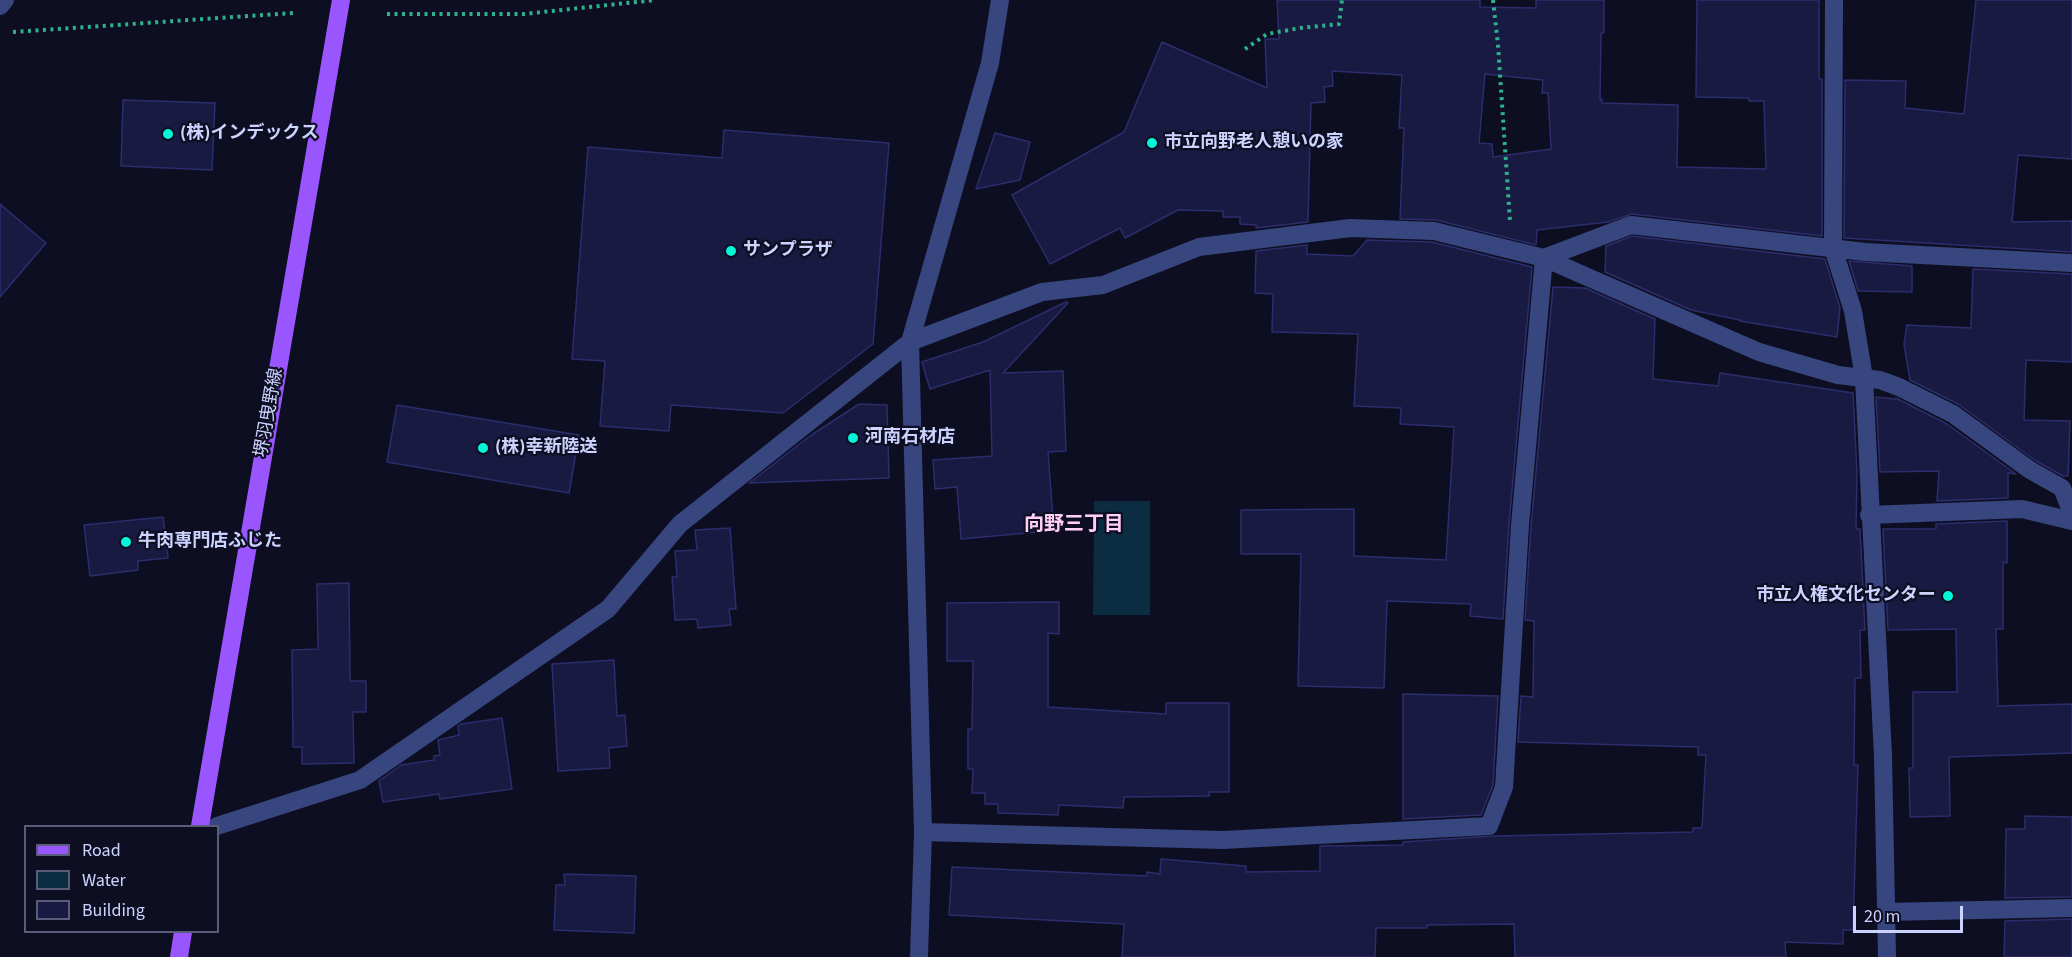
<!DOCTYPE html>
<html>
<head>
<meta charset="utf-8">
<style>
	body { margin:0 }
	#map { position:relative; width:2072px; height:957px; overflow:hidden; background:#0d0e21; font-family:"Source Sans 3",sans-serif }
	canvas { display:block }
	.legend { position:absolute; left:24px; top:825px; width:195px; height:108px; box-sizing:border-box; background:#0d0e21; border:2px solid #5a5d7a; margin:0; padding:8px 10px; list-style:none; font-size:18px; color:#cdd3ff }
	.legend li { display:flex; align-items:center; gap:12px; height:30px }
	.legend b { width:30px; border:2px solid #5a5d7a }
	.scale { position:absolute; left:1853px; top:906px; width:110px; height:27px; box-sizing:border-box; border:3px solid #cdd3ff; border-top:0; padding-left:8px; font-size:18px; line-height:21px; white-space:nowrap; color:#cdd3ff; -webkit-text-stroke:4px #0d0e21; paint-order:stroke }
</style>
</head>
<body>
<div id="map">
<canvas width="2072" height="957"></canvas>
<ul class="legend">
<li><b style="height:8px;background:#9955fe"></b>Road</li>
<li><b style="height:16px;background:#0c2c41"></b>Water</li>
<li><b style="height:16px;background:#191a41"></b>Building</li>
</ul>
<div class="scale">20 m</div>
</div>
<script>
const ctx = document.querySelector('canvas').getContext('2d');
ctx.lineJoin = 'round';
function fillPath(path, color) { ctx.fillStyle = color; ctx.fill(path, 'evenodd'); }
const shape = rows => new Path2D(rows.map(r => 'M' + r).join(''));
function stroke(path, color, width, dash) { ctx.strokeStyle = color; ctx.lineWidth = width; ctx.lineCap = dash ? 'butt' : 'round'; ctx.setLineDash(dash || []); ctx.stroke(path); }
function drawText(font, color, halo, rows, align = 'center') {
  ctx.font = font + ' "Source Sans 3","Noto Sans JP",sans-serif'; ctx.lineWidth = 4.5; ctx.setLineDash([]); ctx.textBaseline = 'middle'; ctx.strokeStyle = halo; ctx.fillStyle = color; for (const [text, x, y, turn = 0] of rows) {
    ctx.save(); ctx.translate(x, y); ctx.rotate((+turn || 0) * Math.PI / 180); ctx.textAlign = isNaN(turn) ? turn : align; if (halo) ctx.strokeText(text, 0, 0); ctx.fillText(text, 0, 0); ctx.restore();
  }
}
const water = shape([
	[1094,501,1150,501,1150,615,1093,615]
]);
const building = shape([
	[1277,0,1480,0,1480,7,1536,8,1536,0,1604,0,1604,33,1601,33,1600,100,1602,99,1602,103,1678,105,1677,167,1766,169,1764,101,1749,101,1749,98,1696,97,1697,0,1819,0,1819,79,1822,79,1822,236,1632,214,1608,222,1537,230,1536,245,1436,220,1400,219,1404,128,1399,128,1402,75,1332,71,1333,86,1324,87,1325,102,1311,103,1308,222,1256,228,1256,225,1240,224,1240,217,1223,217,1223,211,1178,210,1125,238,1120,228,1050,264,1012,195,1124,132,1162,42,1267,88,1265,39,1279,39,1277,0],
	[1485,74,1543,80,1542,93,1548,93,1551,149,1493,157,1492,144,1479,143,1485,74],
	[1976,0,2072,0,2072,159,2018,155,2012,222,2072,221,2072,252,1844,238,1845,80,1906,81,1905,108,1964,114,1976,0],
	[123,100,215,103,212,170,121,166,123,100],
	[724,130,889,143,873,344,783,413,671,405,669,431,600,426,605,361,572,359,588,147,722,158,724,130],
	[995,133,1030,142,1020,180,976,189,995,133],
	[0,204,46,243,0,297,0,204],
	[1632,236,1825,259,1840,308,1837,337,1740,321,1740,320,1691,310,1605,272,1606,246,1632,236],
	[1367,240,1432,242,1532,267,1509,524,1503,619,1470,616,1471,604,1387,601,1384,688,1298,686,1301,554,1241,554,1241,510,1354,509,1354,556,1446,560,1454,427,1400,424,1401,408,1354,406,1358,334,1272,332,1273,294,1255,293,1256,251,1307,245,1307,254,1353,256,1367,240],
	[1849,261,1912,266,1912,292,1858,291,1849,261],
	[1973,269,2072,274,2072,362,2026,360,2024,420,2070,421,2068,476,2063,476,2036,461,1958,404,1910,380,1904,344,1907,325,1971,328,1973,269],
	[1553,287,1585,288,1655,319,1653,379,1718,386,1720,373,1853,393,1857,473,1856,529,1860,529,1865,630,1860,630,1861,678,1855,678,1854,765,1858,765,1853,930,1843,930,1843,944,1785,942,1786,957,1515,957,1514,924,1427,925,1427,928,1376,928,1375,957,1122,957,1124,924,949,915,952,867,1147,876,1147,872,1160,874,1161,859,1246,866,1246,872,1320,871,1320,846,1403,845,1403,842,1494,836,1693,832,1693,828,1702,828,1706,755,1698,755,1698,747,1518,742,1521,696,1533,697,1534,621,1525,620,1531,526,1553,287],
	[1066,302,1068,303,1003,373,1063,371,1066,451,1048,452,1053,519,1048,520,1049,531,961,539,957,487,935,489,933,460,992,456,990,370,930,389,922,362,983,342,1066,302],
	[1876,397,1895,399,1896,398,1947,424,2016,474,2008,473,2008,498,1937,501,1939,471,1880,472,1876,397],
	[859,404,887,405,889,478,749,483,810,436,859,404],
	[397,405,579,435,569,493,387,462,397,405],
	[163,517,168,558,138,561,138,570,90,576,84,525,163,517],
	[2007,521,2007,563,2003,562,2003,629,1996,629,1998,706,2072,704,2072,753,1949,757,1950,816,1910,817,1909,768,1913,768,1913,692,1957,692,1956,629,1888,630,1883,529,1936,529,1936,524,2007,521],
	[730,528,736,609,729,609,731,625,698,628,697,619,675,620,672,577,677,577,675,551,697,550,695,530,730,528],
	[349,583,350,681,366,681,366,712,353,712,354,763,302,764,302,747,293,747,292,650,318,649,317,584,349,583],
	[1059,602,1059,634,1048,633,1048,707,1166,714,1166,703,1229,703,1229,792,1209,792,1209,796,1124,797,1123,808,1059,805,1058,815,998,813,998,804,985,804,985,793,972,793,973,769,968,769,968,729,972,729,973,661,947,661,947,603,1059,602],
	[614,660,617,716,625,715,627,746,609,748,610,768,558,771,552,664,614,660],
	[1403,694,1498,696,1493,785,1481,815,1403,819,1403,694],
	[502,718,512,789,440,799,439,794,383,802,379,781,401,765,434,760,434,756,440,755,438,740,459,735,458,726,461,724,502,718],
	[2025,816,2072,817,2072,897,2005,898,2006,829,2025,829,2025,816],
	[564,874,636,876,634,933,554,930,556,885,565,885,564,874],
	[2072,919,2072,957,2004,957,2005,921,2072,919]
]);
const path = shape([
	[1493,0,1498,45,1510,221],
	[387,14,524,14,655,0],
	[13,32,293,13],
	[1245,49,1267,34,1300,28,1339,24,1342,0]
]);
const minor = shape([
	[1834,0,1833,248,1853,311,1864,378,1883,756,1887,957],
	[0,6,5,0],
	[1544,258,1631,225,1865,252,2072,263],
	[1869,515,2022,509,2072,521],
	[217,826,360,780,608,609,680,524,910,342,1042,292,1103,285,1199,247,1350,228,1434,231,1544,258,1759,352,1838,375,1880,380,1899,387,1953,414,2030,470,2062,488,2072,513],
	[923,832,1223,840,1489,826,1504,787,1520,525,1544,258],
	[1886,912,2072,908],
	[919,957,923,832,910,342,990,63,1000,0]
]);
const major = shape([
	[200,826,341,0],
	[179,957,183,932]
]);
const markers = [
	[168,134,6,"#02f6d7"],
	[1152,143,6,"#02f6d7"],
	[731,251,6,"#02f6d7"],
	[853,438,6,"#02f6d7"],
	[483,448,6,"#02f6d7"],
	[126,542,6,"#02f6d7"],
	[1948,596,6,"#02f6d7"]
];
const poiNames = [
	["(株)インデックス",180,134],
	["市立向野老人憩いの家",1164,143],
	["サンプラザ",743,251],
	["河南石材店",865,438],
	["(株)幸新陸送",495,448],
	["牛肉専門店ふじた",138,542],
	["市立人権文化センター",1936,596,"right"]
];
const streetNames = [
	["堺羽曳野線",270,413,-80]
];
const neighbourhoodNames = [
	["向野三丁目",1074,526]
];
fillPath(water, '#0c2c41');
fillPath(building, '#191a41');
stroke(building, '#2c2d6d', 1.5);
stroke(path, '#2fb18c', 4, [3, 4.5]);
stroke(minor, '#38467f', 18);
stroke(major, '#9955fe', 18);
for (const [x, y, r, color] of markers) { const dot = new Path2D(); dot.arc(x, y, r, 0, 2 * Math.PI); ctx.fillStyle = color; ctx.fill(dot); stroke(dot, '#0d0e21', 2); }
drawText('bold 18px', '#cdd3ff', '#0d0e21', poiNames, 'left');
drawText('18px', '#cdd3ff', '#0d0e21', streetNames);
drawText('bold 20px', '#ffcff8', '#0d0e21', neighbourhoodNames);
</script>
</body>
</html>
